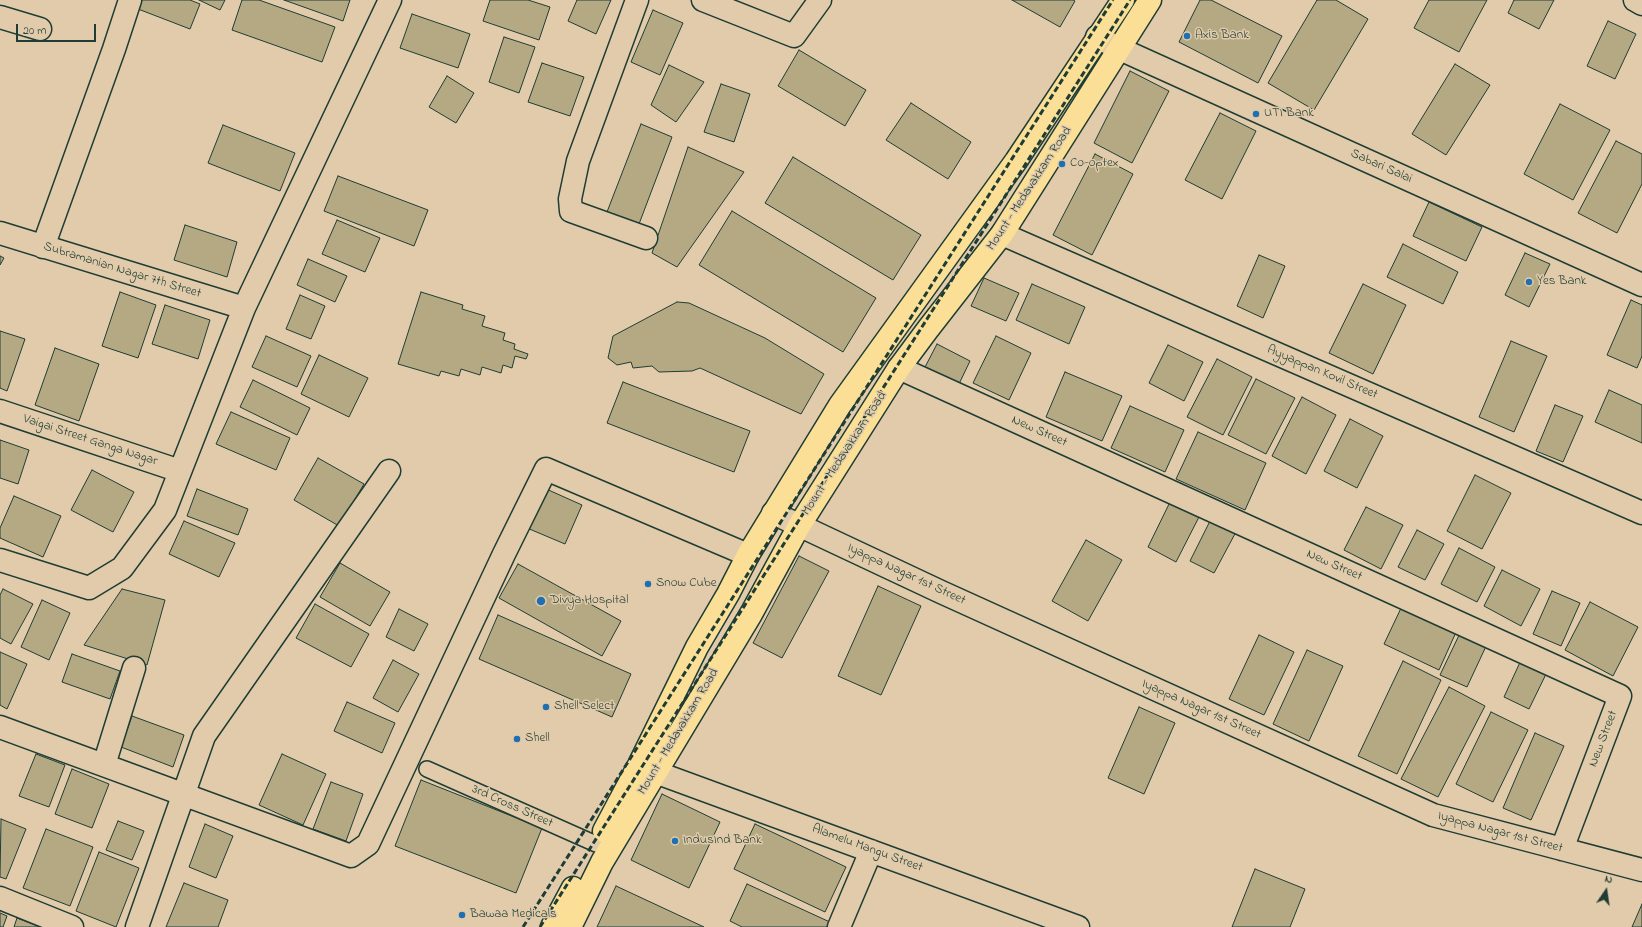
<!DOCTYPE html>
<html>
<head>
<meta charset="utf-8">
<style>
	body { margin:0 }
	#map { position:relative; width:1642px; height:927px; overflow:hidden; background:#e1cbaa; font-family:"Indie Flower",sans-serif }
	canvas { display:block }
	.north { position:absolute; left:1586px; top:871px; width:40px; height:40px; -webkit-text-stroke:3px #e1cbaa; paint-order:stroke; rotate:13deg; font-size:11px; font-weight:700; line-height:16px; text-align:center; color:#1f3d34 }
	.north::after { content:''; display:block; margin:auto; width:14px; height:18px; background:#1f3d34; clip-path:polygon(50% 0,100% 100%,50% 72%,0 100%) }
	.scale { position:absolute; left:16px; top:24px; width:80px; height:18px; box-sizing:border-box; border:2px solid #1f3d34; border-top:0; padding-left:5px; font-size:12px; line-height:14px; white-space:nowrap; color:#1f3d34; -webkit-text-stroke:3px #e1cbaa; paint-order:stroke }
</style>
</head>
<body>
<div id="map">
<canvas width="1642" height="927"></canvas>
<div class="north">N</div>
<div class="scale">20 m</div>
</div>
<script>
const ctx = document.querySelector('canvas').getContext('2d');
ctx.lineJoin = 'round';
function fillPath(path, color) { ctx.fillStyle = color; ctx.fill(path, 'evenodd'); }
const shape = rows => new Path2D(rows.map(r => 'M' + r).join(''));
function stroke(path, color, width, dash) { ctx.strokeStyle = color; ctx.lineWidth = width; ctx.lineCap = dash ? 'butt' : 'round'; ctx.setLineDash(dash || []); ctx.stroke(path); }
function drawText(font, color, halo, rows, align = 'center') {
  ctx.font = font + ' "Indie Flower",sans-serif'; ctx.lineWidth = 3; ctx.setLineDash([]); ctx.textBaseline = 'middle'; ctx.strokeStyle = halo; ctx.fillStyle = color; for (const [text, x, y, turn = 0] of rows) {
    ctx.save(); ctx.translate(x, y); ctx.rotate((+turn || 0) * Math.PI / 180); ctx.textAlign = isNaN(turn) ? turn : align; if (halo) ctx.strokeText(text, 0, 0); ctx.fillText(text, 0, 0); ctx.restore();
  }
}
const building = shape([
	[142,0,190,0,200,4,190,29,138,9,142,0],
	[199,0,225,0,220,10,199,0],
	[242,0,259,0,335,27,322,62,232,30,242,0],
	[284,0,350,0,343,21,284,0],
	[490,0,528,0,550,7,539,40,483,21,490,0],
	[577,0,611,0,596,34,568,21,577,0],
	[1012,0,1073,0,1075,1,1060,27,1012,0],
	[1200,0,1211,0,1282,36,1258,83,1179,42,1200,0],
	[1317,0,1336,0,1368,19,1314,110,1268,83,1317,0],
	[1429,0,1487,0,1459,52,1414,28,1429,0],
	[1514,0,1554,0,1539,29,1508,13,1514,0],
	[653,10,683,23,660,75,631,62,653,10],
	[412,14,470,34,458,68,400,48,412,14],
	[1608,21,1636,34,1615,79,1587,66,1608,21],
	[504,37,535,47,519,93,489,82,504,37],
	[799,50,866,90,845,126,778,86,799,50],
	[542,63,584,77,570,116,528,102,542,63],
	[1455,64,1490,85,1446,155,1412,134,1455,64],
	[669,65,704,82,676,122,651,105,669,65],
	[1130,71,1169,91,1132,163,1094,143,1130,71],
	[447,76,474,93,456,123,429,107,447,76],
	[721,84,750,94,734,142,704,132,721,84],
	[911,103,971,142,948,179,886,140,911,103],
	[1560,104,1610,130,1573,200,1524,174,1560,104],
	[1220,113,1256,131,1222,199,1185,180,1220,113],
	[641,124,672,137,639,224,607,212,641,124],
	[223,125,295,153,280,191,208,163,223,125],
	[1616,141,1642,154,1642,184,1617,233,1578,213,1616,141],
	[688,147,744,172,677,267,652,253,688,147],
	[1095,154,1133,174,1092,255,1053,235,1095,154],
	[793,157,921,235,893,280,765,203,793,157],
	[338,176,428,210,414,246,324,211,338,176],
	[1429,202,1482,227,1466,261,1413,236,1429,202],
	[732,211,876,298,843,352,699,265,732,211],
	[337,220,380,238,365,272,322,254,337,220],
	[185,225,237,242,227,277,174,260,185,225],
	[1403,244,1458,272,1443,304,1387,277,1403,244],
	[1525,253,1550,264,1529,307,1505,295,1525,253],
	[1259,255,1285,266,1263,318,1237,306,1259,255],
	[0,256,4,258,0,265,0,256],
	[308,259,347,276,335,302,297,285,308,259],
	[984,278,1019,293,1006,321,971,306,984,278],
	[1032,284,1085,307,1069,344,1016,320,1032,284],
	[1363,284,1406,305,1373,374,1329,353,1363,284],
	[120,292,156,305,138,358,102,346,120,292],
	[421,292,463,305,462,309,485,316,482,326,505,333,503,340,515,344,514,349,528,354,526,359,515,356,512,368,503,365,501,373,482,367,480,375,461,369,459,376,441,371,439,376,398,364,421,292],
	[300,295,325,306,311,339,286,329,300,295],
	[1631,300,1642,305,1642,356,1637,368,1607,355,1631,300],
	[677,302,689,303,765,338,824,374,801,414,700,368,692,371,659,372,652,366,633,368,631,362,617,365,608,358,613,336,677,302],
	[165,305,210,320,198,359,152,344,165,305],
	[0,331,25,339,7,391,0,388,0,331],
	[266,336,311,356,297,387,252,367,266,336],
	[996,336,1031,353,1009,400,973,383,996,336],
	[1511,341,1547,356,1514,432,1479,417,1511,341],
	[937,344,970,361,958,386,924,369,937,344],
	[1168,345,1203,362,1184,401,1149,383,1168,345],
	[55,348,99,364,79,421,35,405,55,348],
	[319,355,368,378,349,417,301,394,319,355],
	[1217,359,1252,377,1223,435,1187,417,1217,359],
	[1065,372,1122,396,1102,441,1046,417,1065,372],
	[1256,379,1295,398,1266,454,1228,435,1256,379],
	[253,380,310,408,297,435,240,407,253,380],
	[623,382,750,431,734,472,607,423,623,382],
	[1609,390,1642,405,1642,443,1595,422,1609,390],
	[1302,397,1336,415,1306,474,1272,456,1302,397],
	[1555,405,1583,416,1563,462,1536,451,1555,405],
	[1130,406,1184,430,1165,472,1111,448,1130,406],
	[231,412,290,438,276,470,216,444,231,412],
	[1350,419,1383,436,1357,488,1324,471,1350,419],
	[1198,432,1266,463,1245,510,1176,479,1198,432],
	[0,440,29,450,18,484,0,478,0,440],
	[318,458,364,484,339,526,294,500,318,458],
	[92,470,134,492,113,532,71,510,92,470],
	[1475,475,1511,493,1482,549,1447,531,1475,475],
	[544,488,582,505,565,544,527,528,544,488],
	[197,489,248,509,238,535,187,516,197,489],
	[14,496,61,516,43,557,0,538,0,528,14,496],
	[1171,500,1200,515,1176,562,1148,547,1171,500],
	[1366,507,1403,525,1381,569,1344,550,1366,507],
	[1212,517,1237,530,1214,573,1190,561,1212,517],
	[184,521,235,543,219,577,169,554,184,521],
	[1417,530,1444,544,1425,580,1398,567,1417,530],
	[1086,540,1122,560,1088,621,1052,601,1086,540],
	[1459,548,1495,567,1477,602,1441,584,1459,548],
	[799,556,829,571,782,658,753,643,799,556],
	[340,563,390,592,370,626,320,597,340,563],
	[518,564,621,621,602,656,499,598,518,564],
	[1502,570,1540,589,1521,626,1484,606,1502,570],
	[878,586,921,606,881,695,838,676,878,586],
	[3,589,33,604,11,644,0,638,0,595,3,589],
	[122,589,165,600,147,665,84,645,122,589],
	[1552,591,1580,603,1561,646,1533,634,1552,591],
	[42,600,70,613,49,660,21,647,42,600],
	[1590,602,1638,627,1613,676,1565,650,1590,602],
	[315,604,369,634,351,667,296,638,315,604],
	[1403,604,1457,630,1439,670,1384,644,1403,604],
	[399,609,428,624,414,651,386,637,399,609],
	[498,615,631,674,612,717,479,659,498,615],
	[1462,629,1488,642,1467,687,1440,675,1462,629],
	[1259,635,1294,652,1264,715,1229,699,1259,635],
	[1307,650,1343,666,1309,741,1273,724,1307,650],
	[0,652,27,664,7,709,0,705,0,652],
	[72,654,120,671,110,699,62,682,72,654],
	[1522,658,1548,670,1529,709,1504,697,1522,658],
	[393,660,419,674,398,712,373,698,393,660],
	[1403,661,1441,680,1397,774,1358,756,1403,661],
	[1449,687,1485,706,1438,797,1401,779,1449,687],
	[347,702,395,723,382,753,334,731,347,702],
	[1139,707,1175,723,1144,794,1108,778,1139,707],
	[1491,712,1528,730,1493,802,1456,784,1491,712],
	[132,716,184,735,173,767,121,747,132,716],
	[1535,733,1564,746,1531,820,1503,808,1535,733],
	[36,754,65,765,49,807,19,796,36,754],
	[282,754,326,774,303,825,259,805,282,754],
	[72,769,109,784,92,828,55,814,72,769],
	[421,780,542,828,516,893,395,846,421,780],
	[331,782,363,794,346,841,313,829,331,782],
	[662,794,720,822,689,888,631,860,662,794],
	[1,819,26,829,6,879,0,877,1,819],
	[118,821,144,831,132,860,106,850,118,821],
	[205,824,233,836,216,878,189,867,205,824],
	[755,824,846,867,825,912,734,869,755,824],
	[46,829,93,847,70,906,23,888,46,829],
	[99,852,139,868,116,927,76,911,99,852],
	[1255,869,1305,889,1290,927,1232,927,1255,869],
	[184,883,228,900,218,927,166,927,184,883],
	[747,884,832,923,830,927,742,927,730,921,747,884],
	[616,886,704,927,597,927,616,886],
	[1642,904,1642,927,1632,927,1642,904],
	[0,913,7,916,3,927,0,927,0,913],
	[17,918,40,927,14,927,17,918]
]);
const lane = shape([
	[427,769,596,844]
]);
const street = shape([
	[637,0,578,161,570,199,571,211,646,238],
	[703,0,794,36,820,0],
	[1635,0,1642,4],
	[0,17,40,29],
	[0,233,244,308],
	[1002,234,1642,513],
	[43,247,114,49,130,0],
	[899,368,1620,696,1562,849],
	[0,411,180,471],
	[773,513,941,592,1433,815,1642,870],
	[0,560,89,588,122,568,165,510,244,308,390,0],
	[0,727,351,856,368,844,504,554,546,469,748,555],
	[104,765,134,668],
	[655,772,1078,927],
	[0,898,72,927],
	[137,927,204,736,389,471],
	[839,927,871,851]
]);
const secondary = shape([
	[1097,37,1120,49,1642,285]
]);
const primary = shape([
	[604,831,639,765,697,647,728,594,748,555,840,405,1016,161,1123,0],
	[552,927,573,888],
	[570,927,602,862,751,614,799,526,899,368,928,329,1002,234,1150,0]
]);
const rail = shape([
	[523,927,1113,0],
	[540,927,1130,0]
]);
const markers = [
	[1187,36,4,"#1f6fb2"],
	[1256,114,4,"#1f6fb2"],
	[1062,164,4,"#1f6fb2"],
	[1529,282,4,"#1f6fb2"],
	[648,584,4,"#1f6fb2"],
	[541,601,5,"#1f6fb2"],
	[546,707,4,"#1f6fb2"],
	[517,739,4,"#1f6fb2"],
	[675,841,4,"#1f6fb2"],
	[462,915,4,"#1f6fb2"]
];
const poiNames = [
	["Axis Bank",1195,36],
	["UTI Bank",1264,114],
	["Co-optex",1070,164],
	["Yes Bank",1537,282],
	["Snow Cube",656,584],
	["Divya Hospital",550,601],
	["Shell Select",554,707],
	["Shell",525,739],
	["IndusInd Bank",683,841],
	["Bawaa Medicals",470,915]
];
const streetNames = [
	["Sabari Salai",1381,167,24],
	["Mount - Medavakkam Road",1030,189,-57],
	["Subramanian Nagar 7th Street",122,271,17],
	["Ayyappan Kovil Street",1322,373,23],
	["New Street",1039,432,24],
	["Vaigai Street Ganga Nagar",90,441,18],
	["Mount - Medavakkam Road",845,454,-57],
	["New Street",1334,566,24],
	["Iyappa Nagar 1st Street",906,575,25],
	["Iyappa Nagar 1st Street",1201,710,24],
	["Mount - Medavakkam Road",679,732,-59],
	["New Street",1604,739,-69],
	["3rd Cross Street",512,807,24],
	["Iyappa Nagar 1st Street",1500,833,15],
	["Alamelu Mangu Street",867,849,20]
];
fillPath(building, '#b5a984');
stroke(building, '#1f3d34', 1);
stroke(lane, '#1f3d34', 18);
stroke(street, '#1f3d34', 25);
stroke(secondary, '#1f3d34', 25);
stroke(primary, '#1f3d34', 25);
stroke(lane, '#e1cbaa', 15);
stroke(street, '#e1cbaa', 22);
stroke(secondary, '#e1cbaa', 22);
stroke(primary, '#fbdf96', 22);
stroke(rail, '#1f3d34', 3, [6, 3]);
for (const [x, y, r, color] of markers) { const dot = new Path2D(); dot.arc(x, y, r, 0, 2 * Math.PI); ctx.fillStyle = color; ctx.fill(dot); stroke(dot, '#e1cbaa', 1.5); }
drawText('13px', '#1f3d34', '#e1cbaa', poiNames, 'left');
drawText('13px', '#1f3d34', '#e1cbaa', streetNames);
</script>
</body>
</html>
